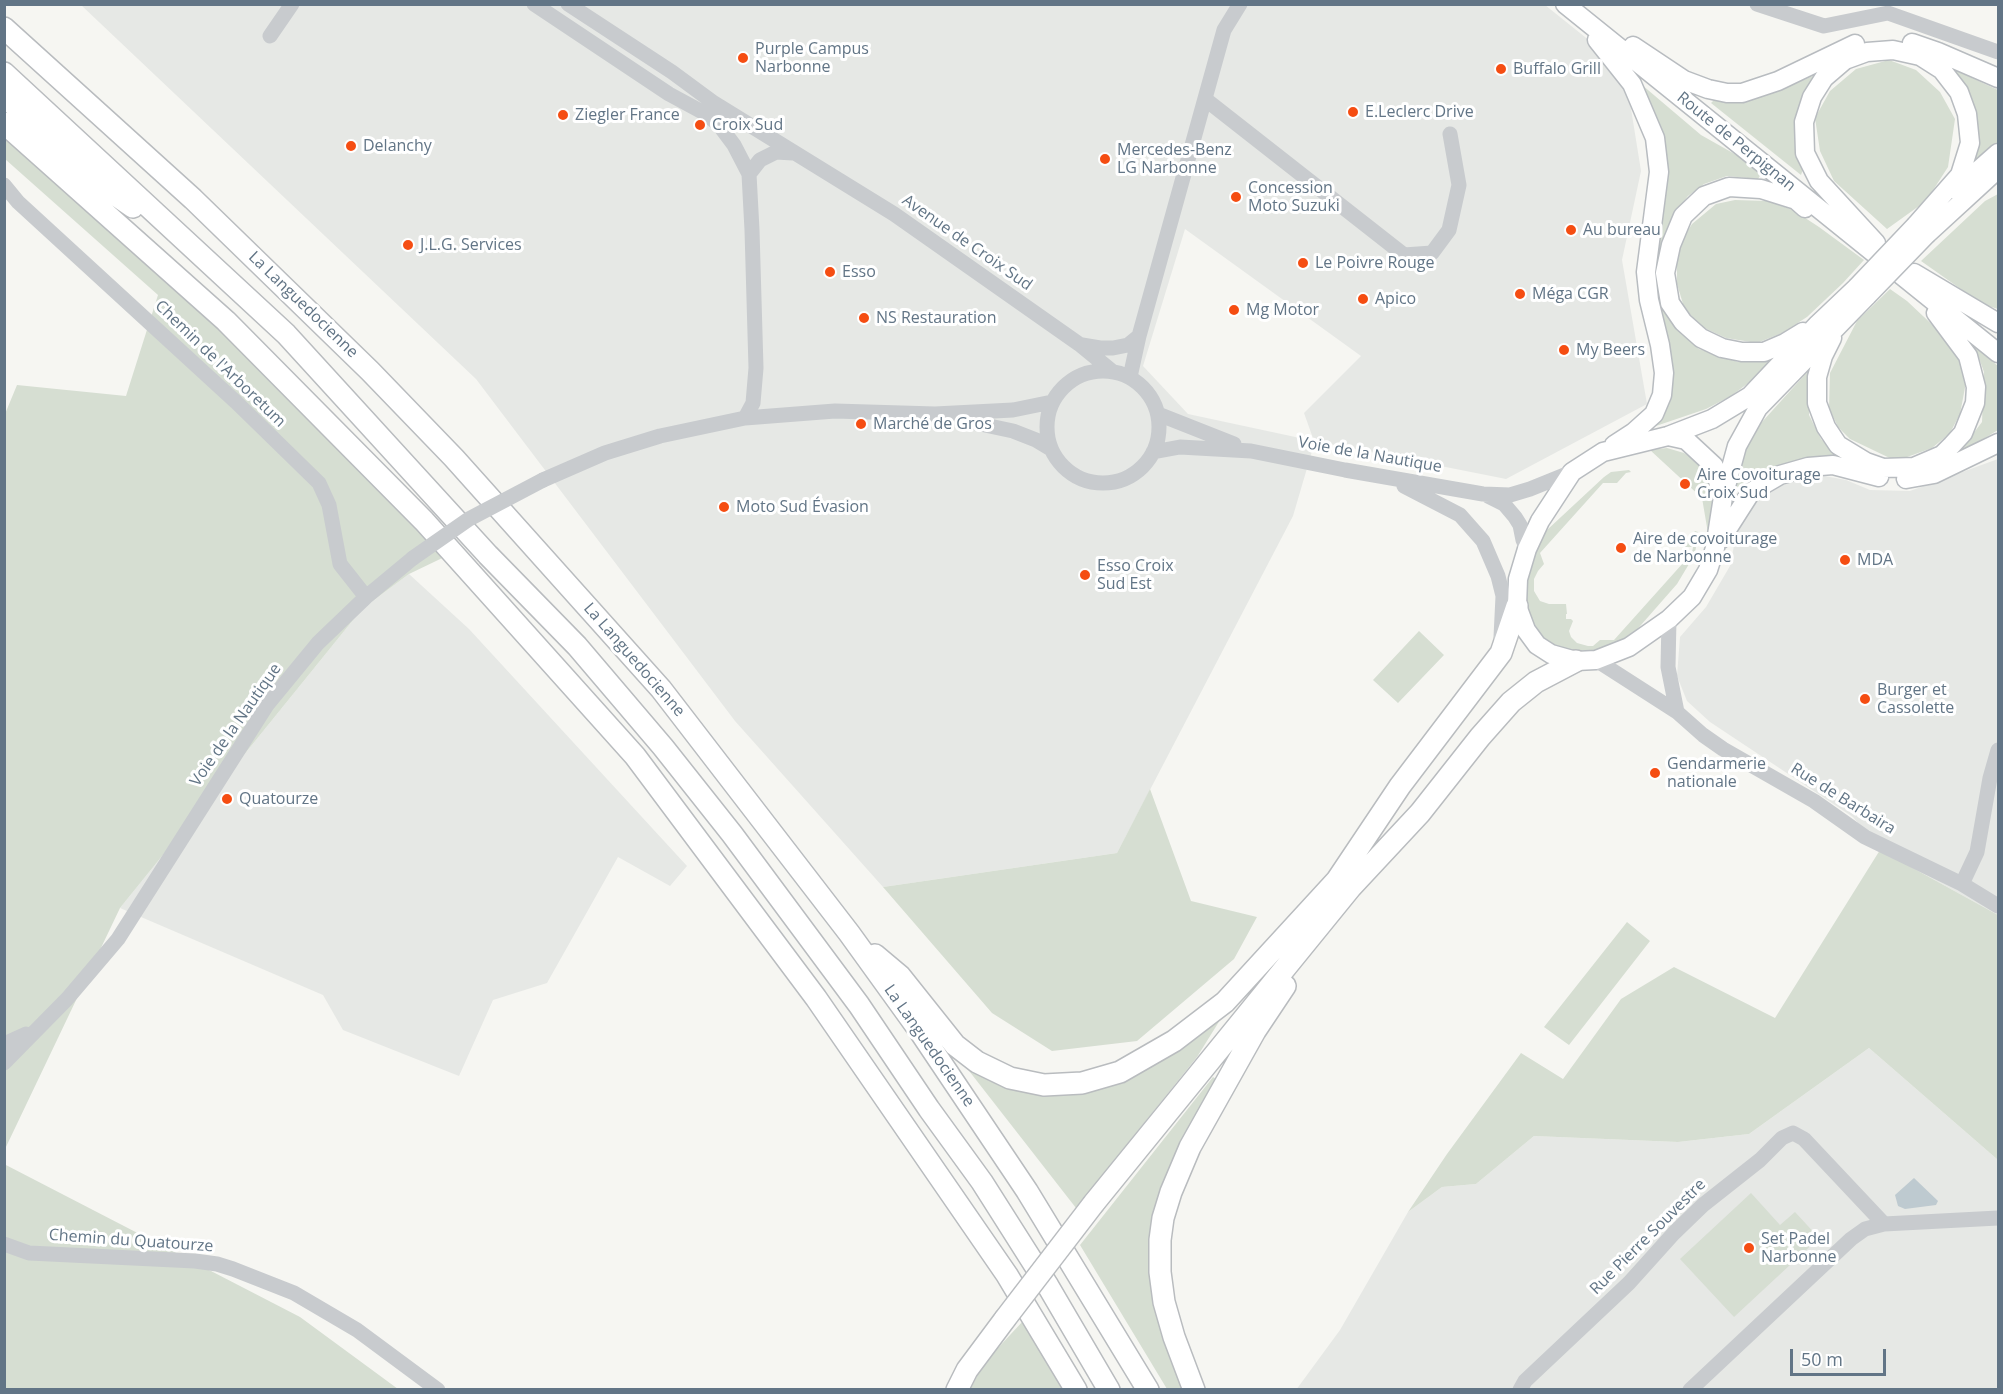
<!DOCTYPE html>
<html>
<head>
<meta charset="utf-8">
<style>
	body { margin:0 }
	#map { position:relative; width:2003px; height:1394px; overflow:hidden; background:#f6f6f2; font-family:"Open Sans",sans-serif }
	canvas { display:block }
	.frame { position:absolute; inset:0; border:6px solid #627586; pointer-events:none }
	.scale { position:absolute; left:1790px; top:1349px; width:96px; height:27px; box-sizing:border-box; border:3px solid #627586; border-top:0; padding-left:8px; font-size:18px; line-height:21px; white-space:nowrap; color:#627586; -webkit-text-stroke:4px #fff; paint-order:stroke }
</style>
</head>
<body>
<div id="map">
<canvas width="2003" height="1394"></canvas>
<div class="frame"></div>
<div class="scale">50 m</div>
</div>
<script>
const ctx = document.querySelector('canvas').getContext('2d');
ctx.lineJoin = 'round';
function fillPath(path, color) { ctx.fillStyle = color; ctx.fill(path, 'evenodd'); }
const shape = rows => new Path2D(rows.map(r => 'M' + r).join(''));
function stroke(path, color, width, dash) { ctx.strokeStyle = color; ctx.lineWidth = width; ctx.lineCap = dash ? 'butt' : 'round'; ctx.setLineDash(dash || []); ctx.stroke(path); }
function drawText(font, color, halo, rows, align = 'center') {
  ctx.font = font + ' "Open Sans",sans-serif'; ctx.lineWidth = 6; ctx.setLineDash([]); ctx.textBaseline = 'middle'; ctx.strokeStyle = halo; ctx.fillStyle = color; for (const [text, x, y, turn = 0] of rows) {
    ctx.save(); ctx.translate(x, y); ctx.rotate((+turn || 0) * Math.PI / 180); ctx.textAlign = isNaN(turn) ? turn : align; if (halo) ctx.strokeText(text, 0, 0); ctx.fillText(text, 0, 0); ctx.restore();
  }
}
const built = shape([
	[81,5,1545,5,1600,49,1628,90,1641,171,1622,260,1647,404,1506,479,1315,441,1293,516,1117,853,883,887,735,721,476,379],
	[1185,229,1361,356,1304,413,1314,441,1188,414,1143,366],
	[1998,459,1998,915,1880,850,1853,817,1710,722,1687,701,1677,676,1680,637,1706,607,1730,566,1737,531,1756,502,1783,485,1814,474,1846,480,1870,490,1910,491],
	[409,574,469,629,687,866,670,886,618,857,547,983,493,1000,459,1076,343,1030,323,995,120,908,362,609],
	[1869,1048,1998,1160,1998,1389,1296,1390,1340,1330,1408,1212,1442,1187,1476,1184,1534,1136,1678,1142,1749,1134]
]);
const green = shape([
	[1889,60,1916,70,1940,92,1955,119,1948,167,1926,201,1887,229,1834,181,1820,151,1815,118,1830,91,1856,69],
	[1942,64,1998,90,1998,143,1971,168,1974,150],
	[1817,74,1804,166,1801,175,1711,103,1716,98,1747,99,1781,90],
	[1635,79,1701,135,1740,157,1761,174,1758,179,1727,176,1704,184,1688,196,1674,215,1668,314,1683,335,1699,349,1738,362,1772,360,1751,381,1731,396,1706,409,1653,427,1664,409,1653,274,1661,207],
	[5,112,164,250,249,330,421,505,461,549,409,574,362,609,120,908,5,1149,5,414,17,385,126,396,158,295,5,159],
	[1998,194,1998,309,1982,304,1921,261,1985,201],
	[1735,200,1768,201,1793,210,1819,227,1864,260,1843,283,1807,317,1782,333,1757,343,1726,338,1700,326,1684,307,1677,284,1677,263,1681,241,1692,224,1716,204],
	[1890,289,1907,301,1940,332,1960,357,1967,377,1960,414,1950,433,1932,448,1896,461,1850,439,1838,427,1829,408,1830,373,1857,321],
	[1975,347,1998,366,1998,430,1957,455,1982,422,1984,372],
	[1810,369,1809,415,1821,439,1839,456,1773,467,1740,492,1736,488,1746,444,1762,422],
	[1667,448,1684,453,1695,460,1705,471,1713,499,1714,516,1709,539,1702,498,1650,450],
	[1629,470,1631,472,1626,473,1617,483,1603,483,1540,553,1544,564,1538,571,1534,579,1534,591,1540,601,1549,604,1566,604,1567,614,1566,614,1566,619,1571,619,1573,621,1569,631,1571,637,1577,643,1588,646,1593,646,1600,640,1614,640,1692,553,1693,547,1685,547,1685,546,1695,531,1698,532,1695,554,1677,584,1634,633,1616,644,1598,650,1564,651,1545,640,1526,611,1525,589,1529,565,1538,541,1547,530,1604,477,1611,472],
	[1419,631,1444,655,1398,703,1373,680],
	[1150,789,1191,901,1257,917,1234,959,1137,1041,1052,1051,992,1013,883,887,1117,853],
	[1880,850,1998,915,1998,1160,1869,1048,1749,1134,1678,1142,1534,1136,1476,1184,1442,1187,1408,1212,1447,1154,1521,1053,1563,1079,1621,999,1674,967,1775,1018],
	[1627,922,1650,941,1569,1045,1544,1027],
	[1225,1012,1197,1057,1076,1208,959,1058,1083,1089],
	[1213,1077,1216,1079,1185,1145,1158,1217,1186,1389,1167,1389,1080,1245],
	[4,1164,300,1317,398,1389,5,1389],
	[1751,1193,1780,1225,1795,1212,1819,1238,1734,1317,1680,1259],
	[1023,1321,1066,1390,970,1390,977,1376,997,1349]
]);
const water = shape([
	[1914,1178,1938,1201,1936,1205,1905,1209,1898,1206,1895,1195]
]);
const minor = shape([
	[534,4,669,94,706,114,719,125,734,145,749,174,752,230,756,368,753,403,745,418],
	[568,4,672,72,714,103,894,214,1079,344,1112,371],
	[1757,4,1824,26,1888,13,1998,52],
	[270,36,292,4],
	[1205,99,1404,255,1432,253,1449,230,1459,185,1450,134],
	[749,174,760,160,776,152,793,153],
	[4,185,18,202,236,402,319,483,329,505,340,564,366,597],
	[1082,345,1100,348,1113,348,1128,345,1139,336],
	'1047 427a56 56 0 1 1 112 0a56 56 0 1 1-112 0Z',
	[1130,377,1139,336,1224,30,1240,4],
	[1158,414,1234,444],
	[952,418,1013,431,1036,440,1051,449],
	[1153,452,1180,447,1251,451,1345,470,1483,494,1510,495,1530,489,1572,472],
	[543,480,605,453,660,436,745,418,835,411,935,414,1013,410,1052,402],
	[1404,486,1460,515,1483,541,1498,576,1503,596,1501,637],
	[1488,496,1504,504,1515,517,1520,525,1523,540,1527,549],
	[1669,619,1668,667,1677,712],
	[1596,660,1677,712,1703,735,1723,749,1814,801,1865,837,1962,884,1998,906],
	[1962,884,1977,852,1990,778,1998,750],
	[4,1044,26,1034],
	[4,1063,67,999,118,939,267,705,318,643,366,597,413,558],
	[4,1244,29,1253,195,1261,217,1264,233,1269,294,1293,357,1330,438,1390],
	[1520,1390,1525,1381,1629,1283,1674,1233,1703,1205,1760,1160,1782,1138,1793,1133,1804,1139,1884,1224],
	[1690,1390,1851,1239,1865,1229,1884,1224,1998,1218]
]);
const major = shape([
	[1565,4,1998,353],
	[1597,40,1632,84,1655,138,1659,172,1646,272,1649,300,1660,345,1664,373,1662,395,1654,414,1634,432,1614,445],
	[1912,43,1938,52,1998,78],
	[1633,46,1684,80,1708,89,1727,93,1742,93,1778,81,1855,44],
	[1956,190,1998,153],
	[1927,234,1998,169],
	[1876,243,1819,181,1805,153,1804,122,1812,97,1824,78,1845,60,1867,52,1893,50,1920,56,1942,70,1959,92,1967,114,1970,143,1960,175,1916,225],
	[1914,273,1998,323],
	[1857,287,1818,324,1750,396,1712,419,1668,436,1603,452,1572,472,1540,521,1527,549,1518,579,1517,606,1526,630,1537,645,1551,654,1576,661,1596,660,1629,647,1669,619,1692,597,1708,570,1715,548,1723,497,1737,446,1758,408,1867,296],
	[1803,332,1785,343,1764,352,1742,352,1722,348,1701,338,1683,322,1670,303,1665,273,1671,245,1683,216,1704,196,1729,187,1761,189,1796,200,1805,208],
	[1832,338,1823,356,1817,377,1817,403,1826,427,1838,445,1866,462,1883,468,1914,467,1942,455,1952,445,1963,433,1975,403,1976,387,1968,356,1936,313],
	[1668,436,1686,440,1714,466,1722,496],
	[1906,479,1934,474,1998,443],
	[1721,539,1751,492,1780,475,1808,467,1833,465,1879,477]
]);
const highway = shape([
	[4,28,193,199,370,371,454,458,661,689,849,933,919,1030,1027,1191,1148,1390],
	[4,73,286,334,488,555,577,646,663,747,732,834,859,1005,929,1109,982,1182,1048,1286,1109,1390],
	[4,96,107,189,133,207],
	[4,123,226,321,424,521,635,756,816,998,1007,1275,1076,1390],
	[1329,892,1400,786,1501,653,1517,606],
	[875,955,900,976,955,1045,977,1062,1010,1078,1044,1085,1082,1083,1120,1072,1174,1041,1225,1002,1337,880],
	[1094,1203,1351,887,1420,813,1480,737,1511,702,1536,682,1576,661],
	[957,1390,967,1370,1005,1319],
	[1194,1390,1174,1337,1164,1302,1160,1272,1160,1240,1163,1218,1171,1192,1190,1147,1255,1031,1285,986]
]);
const minorBridge = shape([
	[413,558,469,519,543,480]
]);
const majorBridge = shape([
	[1857,287,1916,225],
	[1867,296,1927,234]
]);
const highwayBridge = shape([
	[1005,1319,1094,1203]
]);
const markers = [
	[743,58,6,"#f54d12"],
	[1501,69,6,"#f54d12"],
	[1353,112,6,"#f54d12"],
	[563,115,6,"#f54d12"],
	[700,125,6,"#f54d12"],
	[351,146,6,"#f54d12"],
	[1105,159,6,"#f54d12"],
	[1236,197,6,"#f54d12"],
	[1571,230,6,"#f54d12"],
	[408,245,6,"#f54d12"],
	[1303,263,6,"#f54d12"],
	[830,272,6,"#f54d12"],
	[1520,294,6,"#f54d12"],
	[1363,299,6,"#f54d12"],
	[1234,310,6,"#f54d12"],
	[864,318,6,"#f54d12"],
	[1564,350,6,"#f54d12"],
	[861,424,6,"#f54d12"],
	[1685,484,6,"#f54d12"],
	[724,507,6,"#f54d12"],
	[1621,548,6,"#f54d12"],
	[1845,560,6,"#f54d12"],
	[1085,575,6,"#f54d12"],
	[1865,699,6,"#f54d12"],
	[1655,773,6,"#f54d12"],
	[227,799,6,"#f54d12"],
	[1749,1248,6,"#f54d12"]
];
const poiNames = [
	["Purple Campus",755,49],
	["Narbonne",755,67],
	["Buffalo Grill",1513,69],
	["E.Leclerc Drive",1365,112],
	["Ziegler France",575,115],
	["Croix Sud",712,125],
	["Delanchy",363,146],
	["Mercedes-Benz",1117,150],
	["LG Narbonne",1117,168],
	["Concession",1248,188],
	["Moto Suzuki",1248,206],
	["Au bureau",1583,230],
	["J.L.G. Services",420,245],
	["Le Poivre Rouge",1315,263],
	["Esso",842,272],
	["Méga CGR",1532,294],
	["Apico",1375,299],
	["Mg Motor",1246,310],
	["NS Restauration",876,318],
	["My Beers",1576,350],
	["Marché de Gros",873,424],
	["Aire Covoiturage",1697,475],
	["Croix Sud",1697,493],
	["Moto Sud Évasion",736,507],
	["Aire de covoiturage",1633,539],
	["de Narbonne",1633,557],
	["MDA",1857,560],
	["Esso Croix",1097,566],
	["Sud Est",1097,584],
	["Burger et",1877,690],
	["Cassolette",1877,708],
	["Gendarmerie",1667,764],
	["nationale",1667,782],
	["Quatourze",239,799],
	["Set Padel",1761,1239],
	["Narbonne",1761,1257]
];
const streetNames = [
	["Route de Perpignan",1736,142,39],
	["Avenue de Croix Sud",967,243,35],
	["La Languedocienne",303,305,44],
	["Chemin de l'Arboretum",220,364,44],
	["Voie de la Nautique",1370,455,10],
	["La Languedocienne",634,660,49],
	["Voie de la Nautique",236,725,-55],
	["Rue de Barbaira",1843,799,32],
	["La Languedocienne",929,1046,55],
	["Rue Pierre Souvestre",1648,1237,-45],
	["Chemin du Quatourze",131,1241,4]
];
fillPath(built, '#e6e8e5');
fillPath(green, '#d6ded2');
fillPath(water, '#becad0');
stroke(major, '#b8bcc0', 21);
stroke(highway, '#b9bcbf', 24);
stroke(minor, '#c8cbce', 15);
stroke(major, '#fff', 18);
stroke(highway, '#fff', 21);
stroke(majorBridge, '#b8bcc0', 21, []);
stroke(highwayBridge, '#b9bcbf', 24, []);
stroke(minorBridge, '#c8cbce', 15);
stroke(majorBridge, '#fff', 18);
stroke(highwayBridge, '#fff', 21);
for (const [x, y, r, color] of markers) { const dot = new Path2D(); dot.arc(x, y, r, 0, 2 * Math.PI); ctx.fillStyle = color; ctx.fill(dot); stroke(dot, '#fff', 2); }
drawText('16px', '#627586', '#fff', poiNames, 'left');
drawText('16px', '#627586', '#fff', streetNames);
</script>
</body>
</html>
